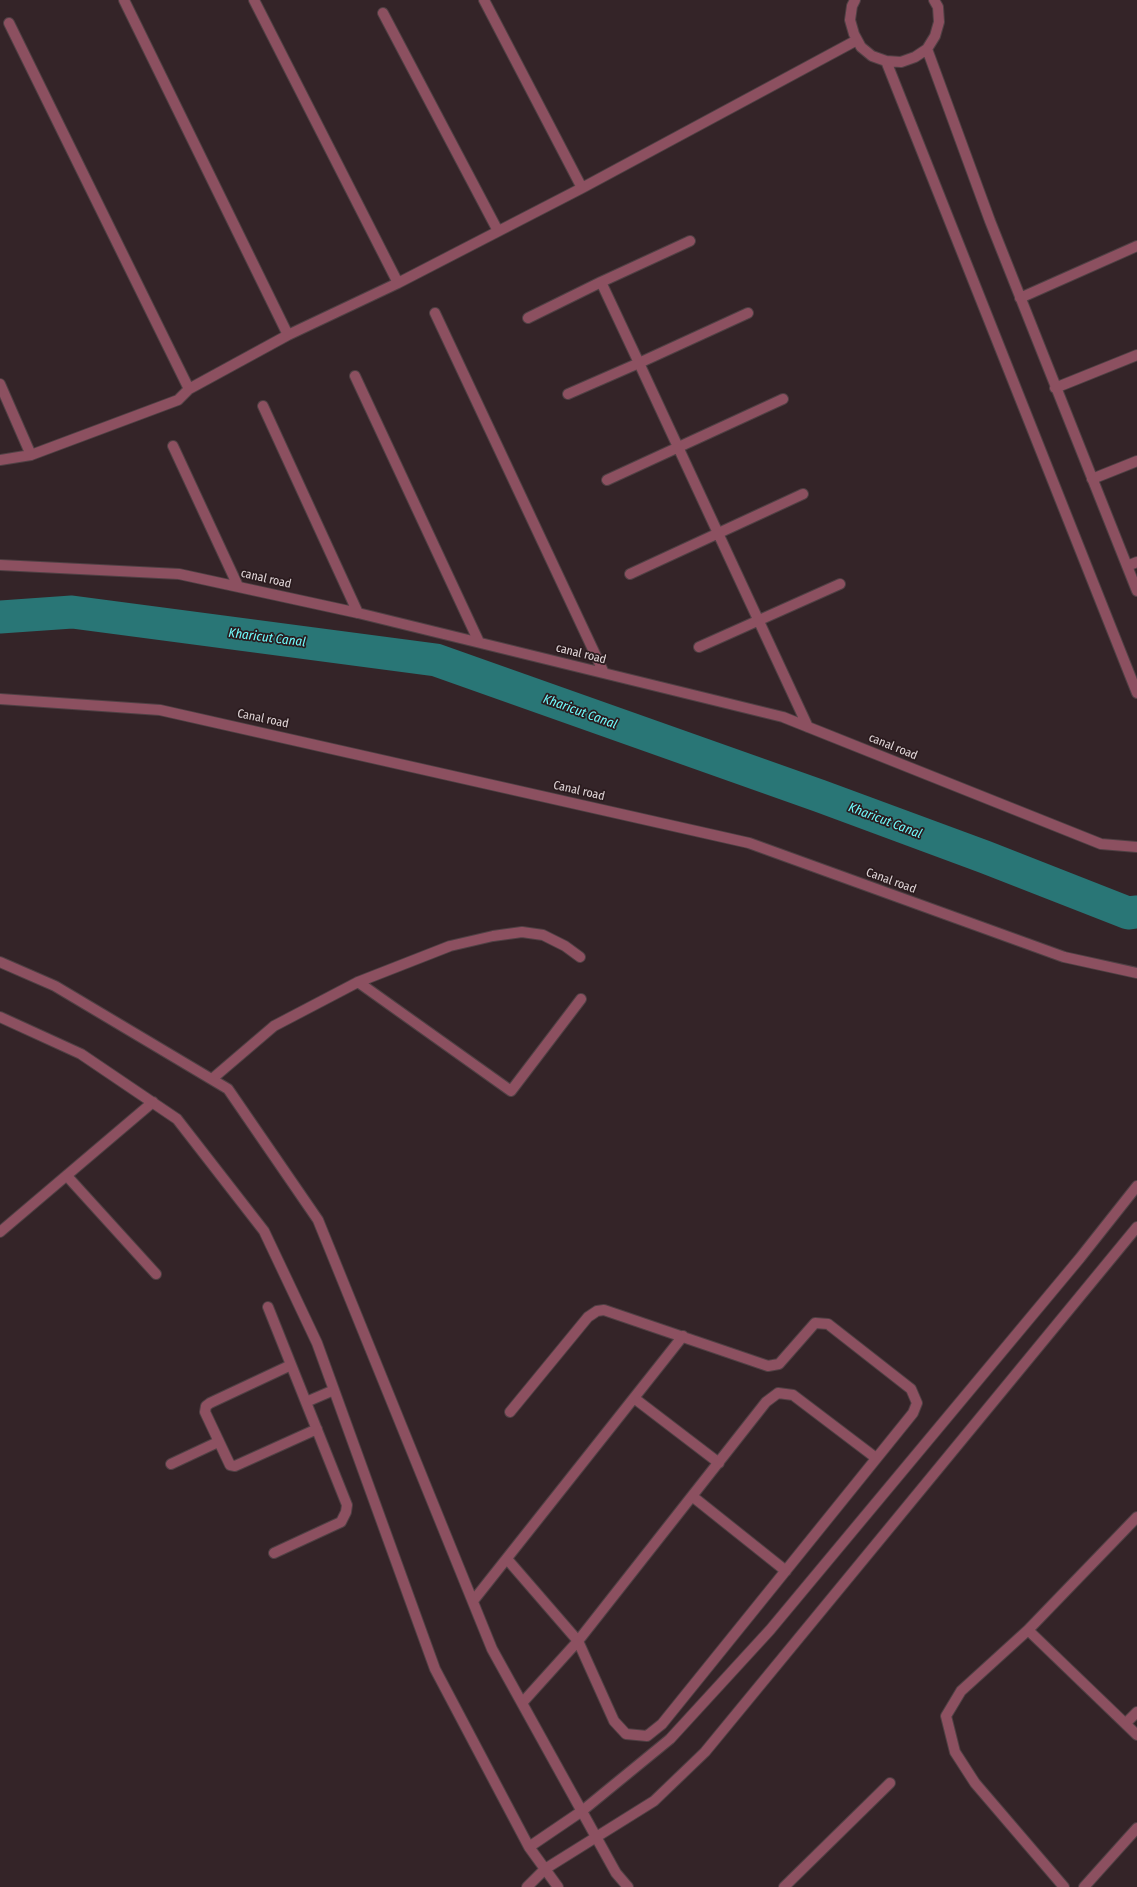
<!DOCTYPE html>
<html>
<head>
<meta charset="utf-8">
<style>
	body { margin:0 }
	canvas { display:block; background:#342428 }
</style>
</head>
<body>
<canvas width="1137" height="1887"></canvas>
<script>
const ctx = document.querySelector('canvas').getContext('2d');
ctx.lineJoin = 'round';
const shape = rows => new Path2D(rows.map(r => 'M' + r).join(''));
function stroke(path, color, width, dash) { ctx.strokeStyle = color; ctx.lineWidth = width; ctx.lineCap = dash ? 'butt' : 'round'; ctx.setLineDash(dash || []); ctx.stroke(path); }
function drawText(font, color, halo, rows, align = 'center') {
  ctx.font = font + ' "Fira Sans Condensed",sans-serif'; ctx.lineWidth = 3.5; ctx.setLineDash([]); ctx.textBaseline = 'middle'; ctx.strokeStyle = halo; ctx.fillStyle = color; for (const [text, x, y, turn = 0] of rows) {
    ctx.save(); ctx.translate(x, y); ctx.rotate((+turn || 0) * Math.PI / 180); ctx.textAlign = isNaN(turn) ? turn : align; if (halo) ctx.strokeText(text, 0, 0); ctx.fillText(text, 0, 0); ctx.restore();
  }
}
const canal = shape([
	[0,617,72,612,436,660,820,796,985,857,1128,913,1137,912]
]);
const minor = shape([
	[124,0,288,335],
	[254,0,398,283],
	[484,0,582,188],
	[855,0,852,6,850,20,854,34,861,47,872,56,886,61,901,62,915,57,927,49,935,36,939,22,938,7,934,0],
	[383,13,498,231],
	[9,23,189,389],
	[927,49,990,221,1137,591],
	[886,61,1137,693],
	[601,282,690,241],
	[1020,298,1137,246],
	[435,313,604,673],
	[528,318,601,282,639,363,748,313],
	[355,376,479,642],
	[0,384,31,455],
	[1055,388,1137,355],
	[568,394,639,363,808,727],
	[263,406,358,613],
	[173,446,238,586],
	[0,460,31,455,178,400,189,389,288,335,398,283,582,188,857,40],
	[1092,479,1137,461],
	[607,480,783,399],
	[0,565,179,574,358,613,783,717,1101,844,1137,847],
	[1127,566,1137,562],
	[630,574,803,494],
	[699,647,840,584],
	[0,699,160,710,749,843,1064,957,1137,973],
	[0,962,55,986,228,1089,318,1220,492,1649,616,1873,628,1887],
	[358,982,511,1091,581,999],
	[0,1017,81,1054,177,1119,264,1231,317,1343,435,1669,529,1847,558,1887],
	[212,1079,274,1026,358,982,450,946,493,936,522,932,543,935,565,946,580,957],
	[67,1176,156,1274],
	[0,1232,153,1102],
	[268,1307,347,1505,346,1512,341,1522,274,1553],
	[291,1365,210,1403,206,1406,205,1412,230,1465,235,1466,317,1429],
	[634,1398,719,1463],
	[306,1402,334,1390],
	[171,1464,218,1442],
	[692,1496,786,1571],
	[507,1559,578,1641,614,1721,626,1734,647,1736,662,1724,913,1413,917,1403,911,1389,828,1324,815,1323,779,1364,768,1366,604,1310,597,1311,588,1317,510,1412],
	[473,1601,683,1336],
	[1028,1630,1137,1517],
	[522,1703,578,1641,766,1402,778,1393,793,1395,876,1458],
	[1126,1723,1137,1712],
	[529,1847,582,1811,670,1739,770,1630,1080,1258,1137,1186],
	[527,1887,545,1869,654,1801,705,1752,1137,1227],
	[784,1887,890,1783],
	[1064,1887,975,1783,955,1752,946,1716,961,1691,1028,1630,1137,1735],
	[1084,1887,1137,1828]
]);
const streetNames = [
	["canal road",266,579,13],
	["canal road",581,654,14],
	["Canal road",263,719,12],
	["canal road",893,747,22],
	["Canal road",579,791,13],
	["Canal road",891,881,20]
];
const waterNames = [
	["Kharicut Canal",267,638,7],
	["Kharicut Canal",580,712,20],
	["Kharicut Canal",885,821,21]
];
stroke(canal, '#297676', 33);
stroke(minor, '#504044', 12);
stroke(minor, '#8c5060', 10);
drawText('12px', '#e0d5d7', '#2a1b1e', streetNames);
drawText('italic 13px', '#70fdfe', '#2a1b1e', waterNames);
</script>
</body>
</html>
